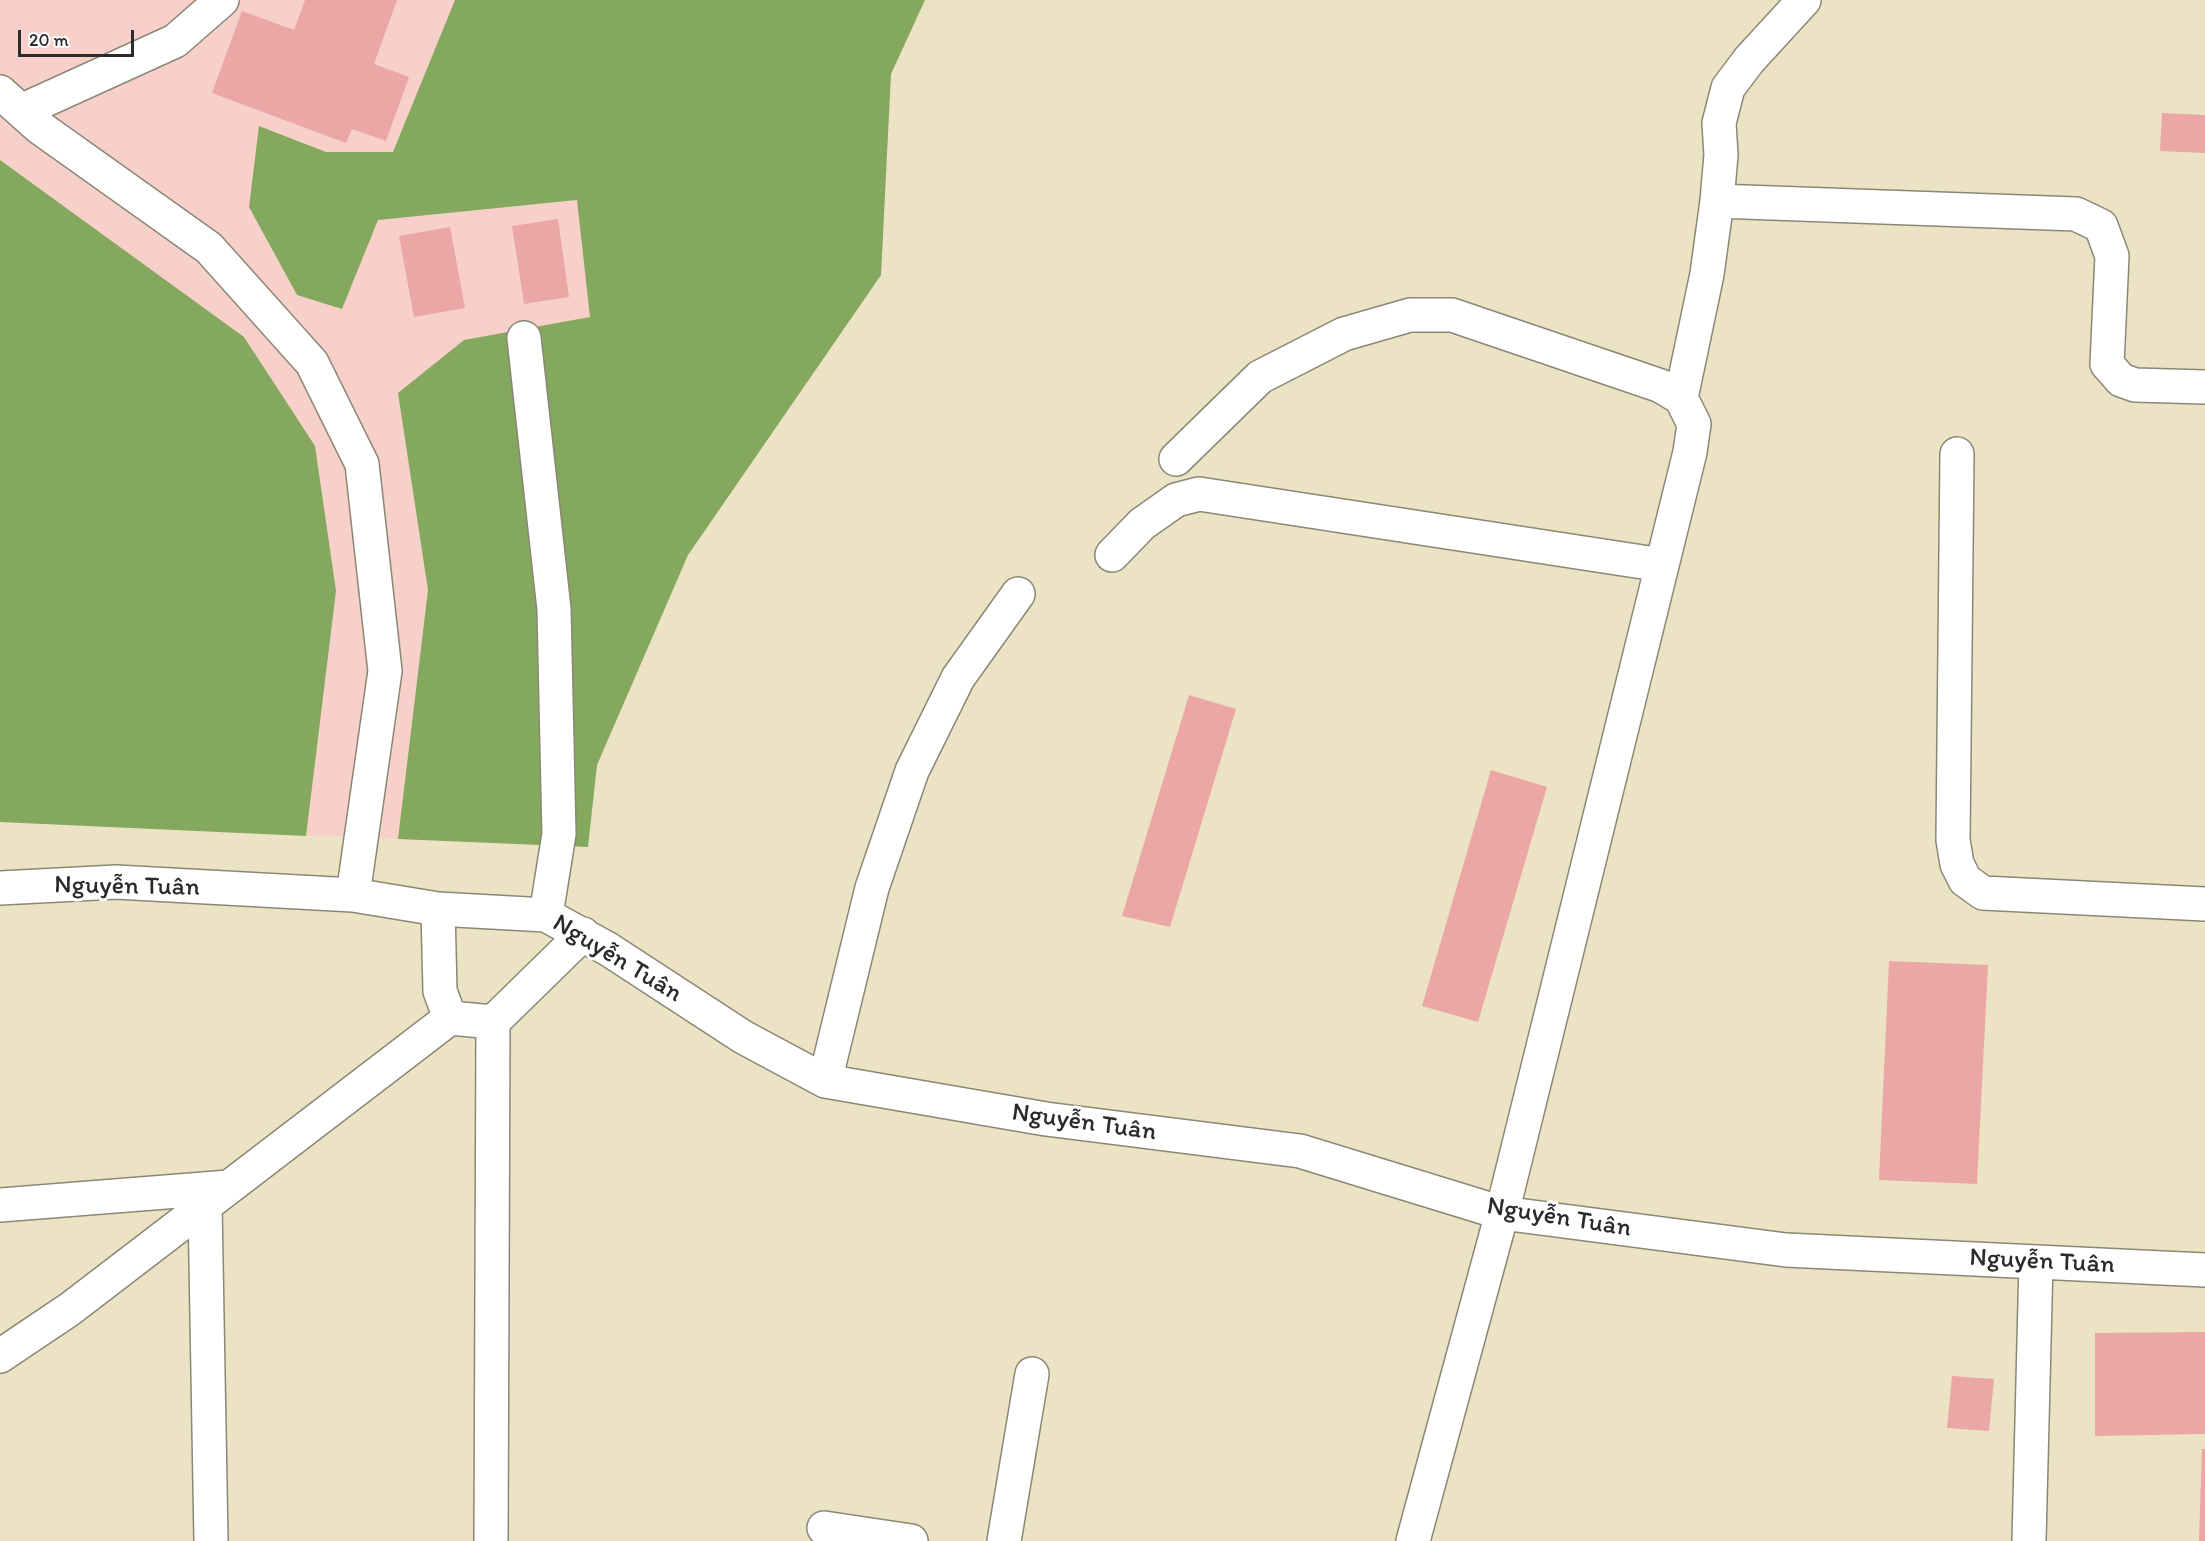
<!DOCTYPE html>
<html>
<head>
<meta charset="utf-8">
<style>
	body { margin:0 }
	#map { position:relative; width:2205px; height:1541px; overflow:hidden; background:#ebe3c3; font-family:Itim,sans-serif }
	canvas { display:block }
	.scale { position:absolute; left:18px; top:30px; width:116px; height:27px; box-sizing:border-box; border:3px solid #2b2b2b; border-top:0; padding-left:8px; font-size:18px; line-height:21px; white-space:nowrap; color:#2b2b2b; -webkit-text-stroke:4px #fff; paint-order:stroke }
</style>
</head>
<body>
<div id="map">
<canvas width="2205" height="1541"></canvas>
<div class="scale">20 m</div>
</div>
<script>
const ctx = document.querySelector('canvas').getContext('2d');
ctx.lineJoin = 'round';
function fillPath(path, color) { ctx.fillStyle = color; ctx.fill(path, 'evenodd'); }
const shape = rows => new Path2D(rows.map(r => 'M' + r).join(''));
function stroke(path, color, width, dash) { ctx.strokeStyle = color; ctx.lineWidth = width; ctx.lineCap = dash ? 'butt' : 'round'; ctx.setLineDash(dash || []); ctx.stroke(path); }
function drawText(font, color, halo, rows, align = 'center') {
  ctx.font = font + ' Itim,sans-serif'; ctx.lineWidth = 6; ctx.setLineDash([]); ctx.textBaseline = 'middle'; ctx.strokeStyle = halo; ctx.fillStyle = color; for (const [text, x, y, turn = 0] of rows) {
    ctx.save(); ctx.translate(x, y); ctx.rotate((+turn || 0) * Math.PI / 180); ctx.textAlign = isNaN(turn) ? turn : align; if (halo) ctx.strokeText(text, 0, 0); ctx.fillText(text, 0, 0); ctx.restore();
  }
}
const built = shape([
	[0,0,925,0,891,74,881,275,688,555,597,765,588,847,0,822]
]);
const forest = shape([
	[455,0,925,0,891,74,881,275,688,555,597,765,588,847,398,839,428,590,398,393,464,340,590,317,577,200,378,220,342,309,297,295,249,207,259,126,326,152,393,152],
	[0,160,244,337,315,446,336,591,306,836,0,822]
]);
const building = shape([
	[305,0,397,0,374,64,409,77,386,141,352,129,346,143,212,93,242,11,294,30],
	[2162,113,2205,115,2205,153,2160,151],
	[558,219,569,297,524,304,512,226],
	[450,227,465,308,414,317,399,236],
	[1189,695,1236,709,1170,927,1122,916],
	[1491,770,1547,787,1478,1022,1422,1006],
	[1889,961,1988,965,1977,1184,1879,1180],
	[2205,1332,2205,1434,2095,1436,2095,1333],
	[1952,1376,1994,1379,1989,1431,1947,1428],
	[2202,1449,2205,1449,2205,1541,2199,1541]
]);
const minor = shape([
	[0,92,39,127,209,248,312,363,362,464,385,671,353,895],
	[21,111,175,41,222,0],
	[1717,201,2076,214,2101,226,2112,256,2107,364,2121,380,2135,385,2205,387],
	[524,338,554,609,559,834,546,915],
	[1681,398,1707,274,1717,201,1721,155,1719,123,1728,88,1749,60,1804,0],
	[1957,454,1953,840,1957,864,1965,880,1983,893,2205,904],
	[1176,459,1260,377,1344,334,1410,315,1452,315,1661,386,1681,398,1694,424,1690,452,1502,1213,1413,1541],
	[1112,555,1142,524,1176,500,1199,494,1662,565],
	[0,888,116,882,353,895,438,909,546,915,608,949,743,1037,825,1081,1046,1119,1300,1151,1502,1213,1786,1250,2205,1270],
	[438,909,440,991,450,1018],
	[825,1081,872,888,912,771,958,678,1018,594],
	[0,1205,229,1187],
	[205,1205,211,1541],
	[0,1356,70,1309,450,1018,493,1022,583,934],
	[824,1528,911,1541],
	[491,1541,493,1022],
	[1004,1541,1032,1374],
	[2029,1541,2036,1262]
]);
const streetNames = [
	["Nguyễn Tuân",127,887,1],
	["Nguyễn Tuân",617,959,31],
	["Nguyễn Tuân",1084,1123,8],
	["Nguyễn Tuân",1559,1218,9],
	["Nguyễn Tuân",2042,1262,3]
];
fillPath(built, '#f7d1c9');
fillPath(forest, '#84a85d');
fillPath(building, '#eba7a5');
stroke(minor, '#8b8777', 36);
stroke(minor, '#fff', 33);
drawText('26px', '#2b2b2b', '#fff', streetNames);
</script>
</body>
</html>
